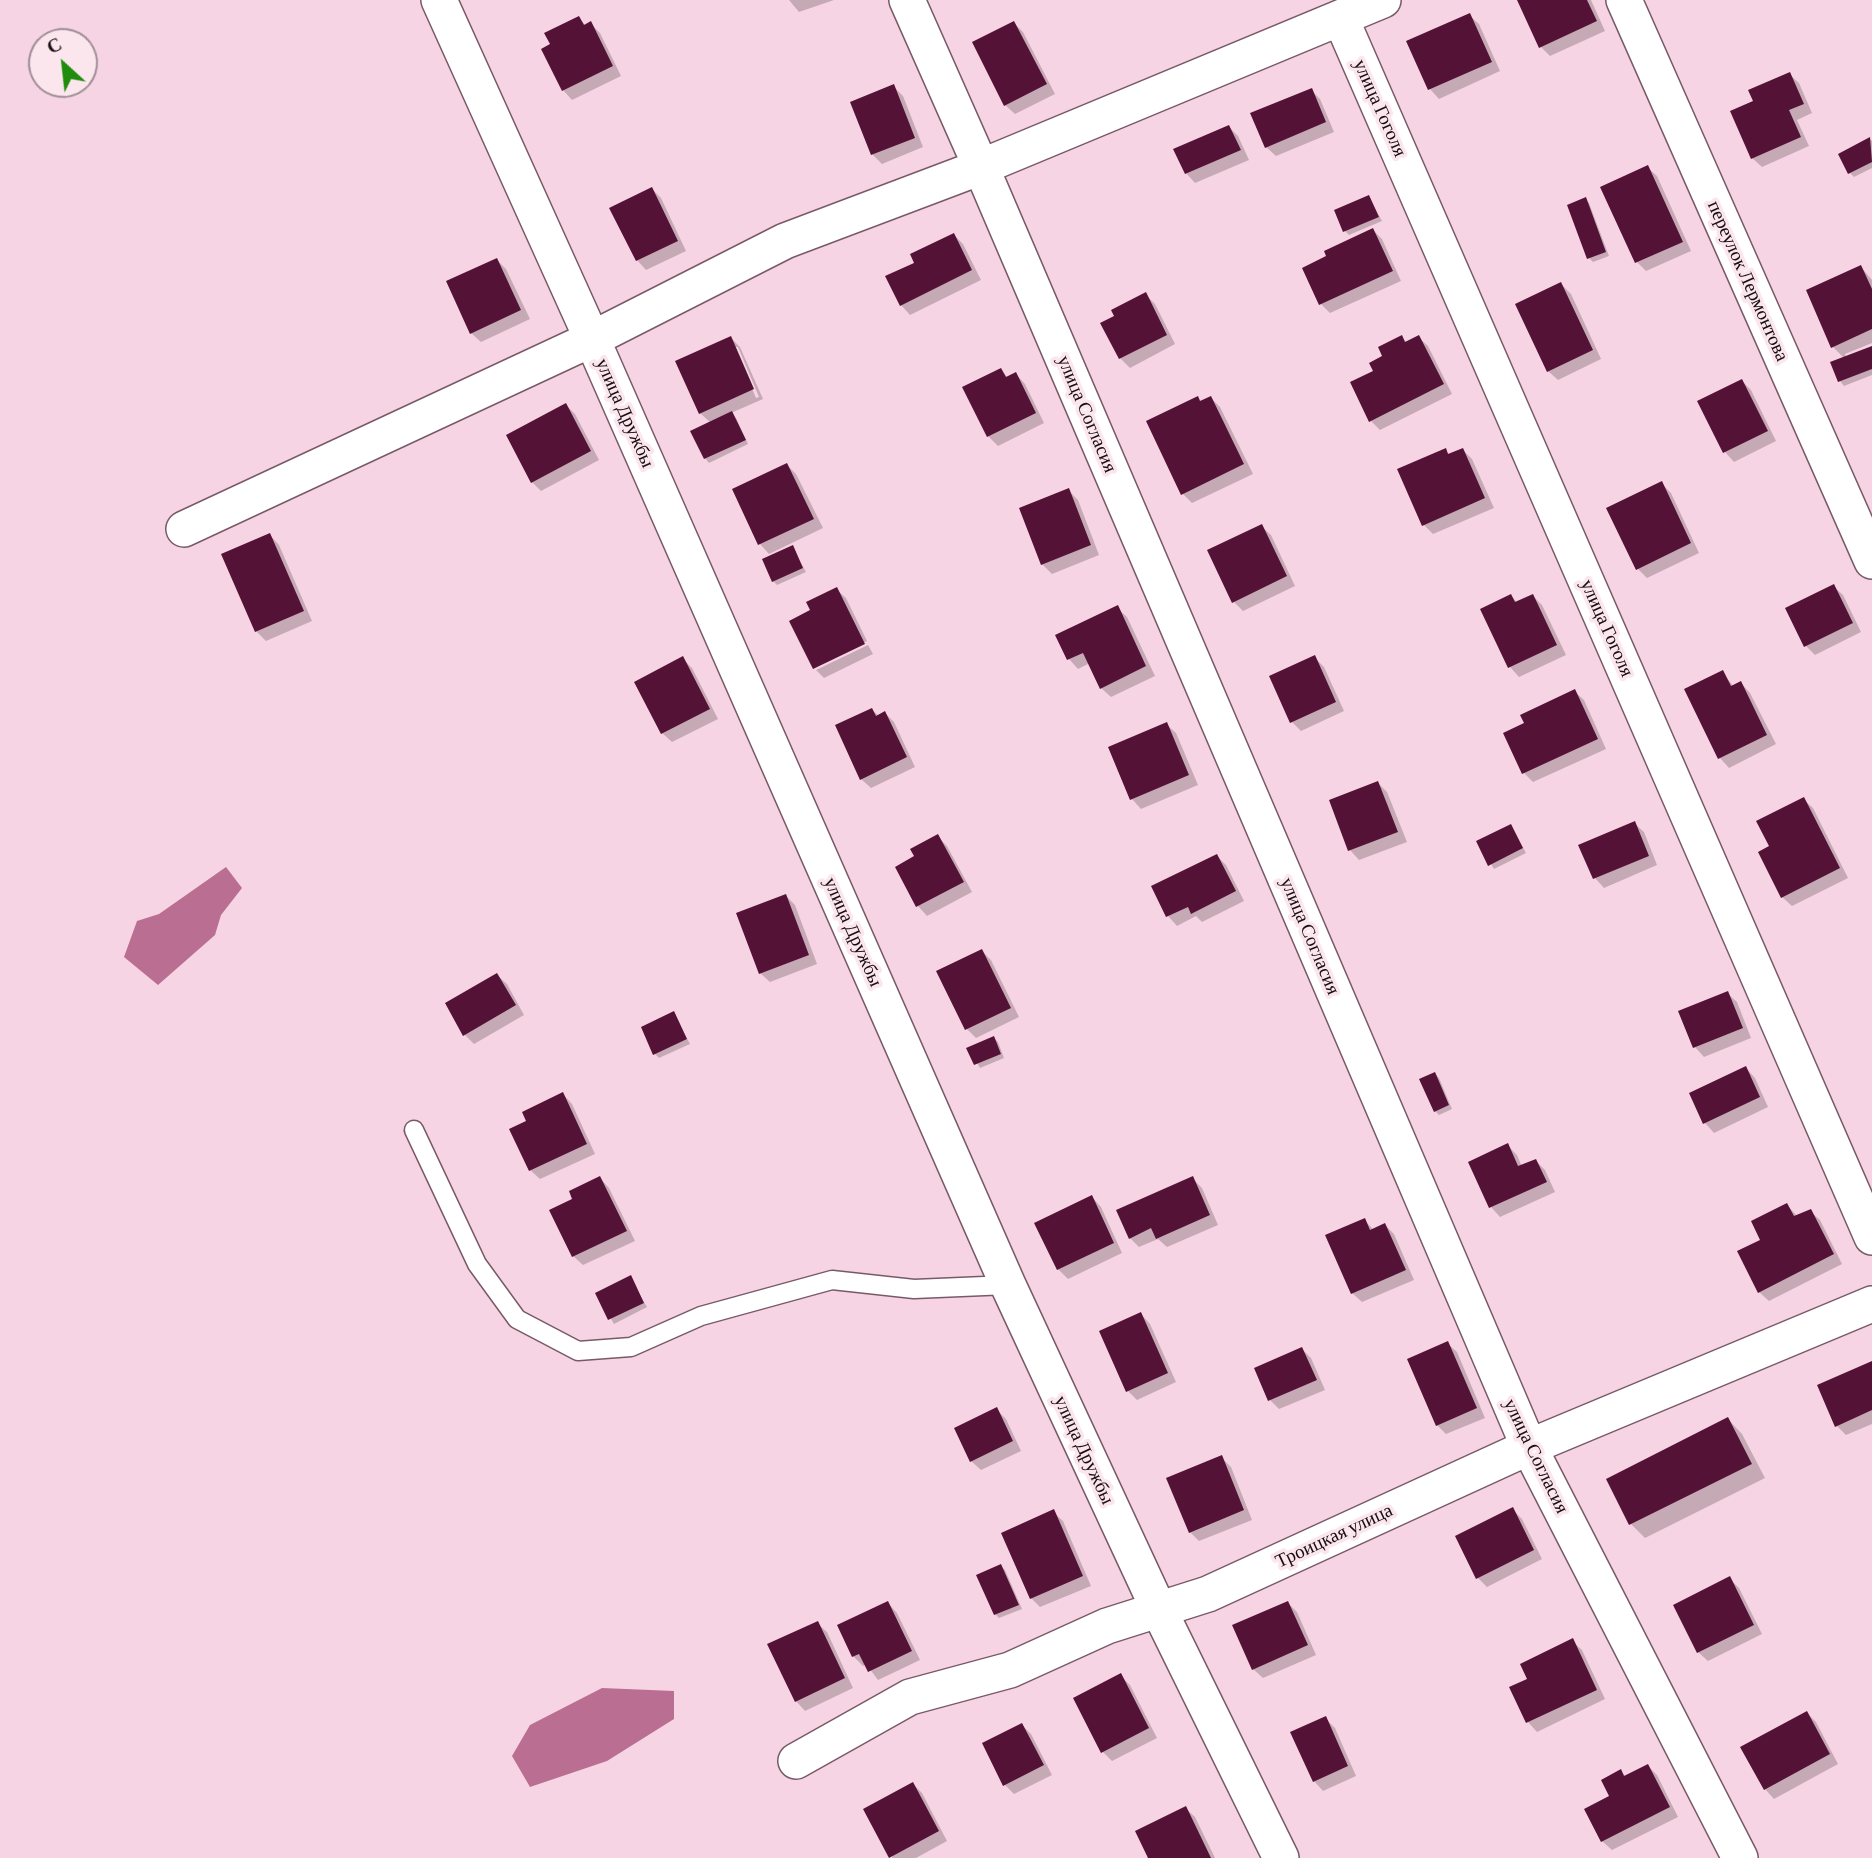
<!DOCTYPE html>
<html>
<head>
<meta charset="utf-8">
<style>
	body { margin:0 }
	#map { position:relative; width:1872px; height:1858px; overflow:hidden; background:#f7d4e3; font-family:"Crimson Pro",serif }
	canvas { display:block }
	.north { position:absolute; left:28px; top:28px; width:70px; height:70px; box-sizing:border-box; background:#fbe6ee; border:2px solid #a08f96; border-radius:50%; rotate:333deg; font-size:19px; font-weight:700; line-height:28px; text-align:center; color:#180d12 }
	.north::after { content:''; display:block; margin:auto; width:24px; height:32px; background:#208c0c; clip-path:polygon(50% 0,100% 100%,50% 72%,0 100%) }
</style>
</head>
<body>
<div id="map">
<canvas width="1872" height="1858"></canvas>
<div class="north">С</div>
</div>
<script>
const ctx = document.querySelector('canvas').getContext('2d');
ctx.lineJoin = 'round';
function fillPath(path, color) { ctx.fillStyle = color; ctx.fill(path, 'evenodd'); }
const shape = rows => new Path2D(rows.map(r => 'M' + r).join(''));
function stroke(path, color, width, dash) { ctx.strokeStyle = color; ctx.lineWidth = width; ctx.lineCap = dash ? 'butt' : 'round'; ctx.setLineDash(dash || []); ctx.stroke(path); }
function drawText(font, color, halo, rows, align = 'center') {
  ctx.font = font + ' "Crimson Pro",serif'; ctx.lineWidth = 7; ctx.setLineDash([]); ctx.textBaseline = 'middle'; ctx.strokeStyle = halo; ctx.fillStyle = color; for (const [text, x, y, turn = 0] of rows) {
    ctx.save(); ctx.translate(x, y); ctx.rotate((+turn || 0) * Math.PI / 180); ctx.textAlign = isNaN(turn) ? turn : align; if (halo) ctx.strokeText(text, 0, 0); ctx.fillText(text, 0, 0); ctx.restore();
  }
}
const water = shape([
	[226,867,242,888,221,915,215,935,158,985,124,957,137,921,159,914],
	[602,1688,674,1691,674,1719,607,1761,530,1787,512,1756,530,1725]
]);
const shadow = shape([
	[789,0,834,0,799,12],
	[1519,0,1591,0,1605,31,1550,56,1541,47],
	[1469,15,1479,24,1500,71,1439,99,1430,89,1409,42],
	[579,18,586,26,591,24,600,33,621,76,572,100,563,90,552,45],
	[1014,23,1023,32,1055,94,1015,114,1005,105],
	[1789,74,1799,83,1812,113,1797,120,1809,146,1762,167,1752,158,1755,101],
	[893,86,903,96,923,147,882,164,872,154],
	[1311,90,1320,99,1334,132,1276,156,1266,147],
	[1229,127,1238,136,1249,160,1195,183,1186,173],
	[1870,139,1872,141,1872,168,1854,177,1850,173],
	[1647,167,1657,176,1691,251,1646,271,1637,262],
	[652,189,661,198,686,251,646,270,637,260],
	[1369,197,1382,221,1349,235,1345,231],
	[1585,199,1589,203,1609,256,1593,262,1589,258],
	[1373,230,1382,239,1401,281,1330,313,1321,304],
	[954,235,963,244,981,280,910,315,901,305,916,263],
	[497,260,506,269,530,319,481,342,471,333],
	[1861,267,1872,280,1872,343,1845,354,1846,357,1872,348,1872,375,1844,386,1840,381,1832,363,1844,358,1833,347],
	[1561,284,1571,294,1601,359,1558,380,1548,371],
	[1145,294,1155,304,1175,344,1130,368,1120,358],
	[1402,337,1407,343,1418,337,1428,346,1452,394,1380,430,1371,421,1375,372,1384,357],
	[731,338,740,347,763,399,731,413,736,418,748,444,709,463,705,458,711,423,700,413],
	[734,347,738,347,759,397,756,398],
	[1001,370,1008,378,1016,374,1025,384,1044,423,998,446,988,436],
	[1742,381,1751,390,1776,441,1734,462,1725,452],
	[1198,398,1202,402,1211,398,1220,407,1253,474,1192,503,1183,494],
	[566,405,575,414,599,460,541,491,532,482],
	[1445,450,1450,455,1463,450,1472,459,1494,508,1433,534,1424,525],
	[787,465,796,474,823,528,769,554,760,544],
	[1661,483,1671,493,1699,553,1647,578,1638,569],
	[1068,490,1078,500,1099,555,1052,574,1042,564],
	[1261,526,1271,535,1295,586,1243,611,1234,602],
	[270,535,279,545,312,621,266,641,256,631,223,555],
	[792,547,806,572,777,585,773,581],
	[1833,586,1843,595,1861,632,1815,655,1806,646],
	[836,589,846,598,867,641,816,666,816,669,812,611],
	[1511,596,1518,603,1533,596,1542,605,1566,655,1519,677,1510,667,1482,610],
	[1117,608,1127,617,1155,676,1111,697,1101,688,1090,663,1078,669,1069,659,1057,636],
	[868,645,873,654,824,678,816,670],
	[1314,657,1324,667,1344,711,1301,731,1292,722],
	[683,659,692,668,718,719,672,742,662,733],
	[1722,672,1734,687,1741,683,1750,693,1776,744,1729,768,1720,758],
	[1574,691,1584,700,1606,749,1533,782,1524,773,1526,724],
	[872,710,879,716,885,713,894,722,915,767,871,788,861,779],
	[1166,724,1176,733,1198,785,1141,809,1132,799,1110,748],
	[1378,783,1387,792,1407,842,1359,860,1350,850],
	[1803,799,1813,808,1848,878,1792,906,1782,897,1771,847],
	[1634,823,1644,832,1657,865,1604,888,1595,878],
	[1511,826,1526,853,1494,869,1478,842],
	[937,836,947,846,972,892,927,916,918,906,897,867,916,857],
	[1217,856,1226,865,1244,901,1202,922,1196,916,1177,926,1168,916,1154,887],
	[786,896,795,905,817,964,770,982,760,973],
	[982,951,991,960,1019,1017,976,1038,967,1029],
	[497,975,507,984,524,1015,474,1044,465,1035],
	[1727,993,1737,1002,1751,1038,1704,1057,1695,1047],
	[674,1014,690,1044,659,1058,655,1054],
	[994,1038,998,1042,1004,1058,980,1068,969,1049],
	[1746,1068,1755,1078,1768,1107,1714,1133,1705,1123,1691,1094],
	[1435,1074,1439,1078,1452,1109,1439,1115,1435,1111],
	[563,1094,572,1104,595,1154,540,1179,530,1170,529,1122],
	[1507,1145,1517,1155,1522,1167,1536,1161,1545,1170,1555,1192,1500,1217,1491,1207,1470,1163],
	[600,1178,609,1188,635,1241,583,1265,573,1256,574,1200],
	[1192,1178,1202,1188,1218,1225,1167,1247,1158,1239,1139,1247,1130,1238],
	[1092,1197,1101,1207,1122,1253,1068,1279,1058,1269],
	[1787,1205,1798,1217,1810,1211,1820,1220,1842,1264,1769,1301,1759,1292,1762,1241],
	[1364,1220,1374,1230,1385,1225,1394,1234,1414,1280,1362,1302,1352,1293],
	[630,1278,647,1307,614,1324,597,1294],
	[1141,1314,1150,1324,1176,1382,1137,1400,1128,1391],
	[1447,1343,1457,1352,1485,1418,1446,1434,1437,1425],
	[1302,1349,1311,1358,1325,1390,1279,1409,1270,1400],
	[1872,1363,1872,1424,1846,1435,1837,1426],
	[996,1409,1006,1419,1021,1451,981,1470,971,1461],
	[1728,1419,1742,1434,1765,1478,1645,1538,1631,1524],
	[1221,1457,1231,1467,1252,1520,1199,1541,1190,1532],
	[1513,1510,1522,1519,1542,1559,1487,1587,1477,1577],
	[1053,1512,1063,1521,1091,1586,1040,1607,1031,1598],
	[1001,1566,1005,1570,1022,1609,999,1618,995,1614],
	[1729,1578,1739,1588,1762,1634,1708,1661,1698,1652],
	[888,1603,897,1613,920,1660,878,1680,866,1664,863,1666,853,1656],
	[1288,1603,1297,1612,1316,1655,1263,1678,1253,1669],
	[817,1623,827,1632,853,1688,805,1711,796,1701],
	[1572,1641,1582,1650,1605,1699,1537,1732,1528,1722,1511,1688,1529,1680],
	[1121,1676,1130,1685,1157,1738,1112,1761,1102,1751],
	[1807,1713,1816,1722,1838,1764,1774,1799,1765,1789],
	[1325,1718,1335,1728,1356,1776,1323,1791,1314,1781],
	[1022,1725,1031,1734,1052,1775,1014,1794,1005,1785],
	[1648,1766,1657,1775,1678,1817,1612,1850,1602,1841,1611,1797,1621,1771,1626,1777],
	[913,1784,922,1793,947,1841,916,1858,892,1858],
	[1185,1808,1195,1817,1215,1858,1150,1858]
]);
const building = shape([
	[1517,0,1587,0,1597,21,1539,48],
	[1470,13,1492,62,1428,90,1406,41],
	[579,16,584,25,591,21,613,66,562,91,541,49,550,44,544,33],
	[1014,21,1047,84,1004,106,972,42],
	[1790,72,1804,104,1789,110,1801,137,1751,159,1730,111,1753,101,1748,90],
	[894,84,915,138,871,155,850,102],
	[1312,88,1326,122,1265,148,1250,113],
	[1229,125,1241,150,1185,174,1173,149],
	[1870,137,1872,162,1848,174,1838,154],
	[1648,165,1683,242,1635,263,1600,187],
	[652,187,678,241,636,261,609,208],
	[1369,195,1379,217,1343,232,1334,210],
	[1586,197,1606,252,1587,259,1567,205],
	[1373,228,1393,271,1319,305,1302,268,1326,256,1324,251],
	[954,233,972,270,900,306,885,276,914,263,910,254],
	[497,258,521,310,470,334,446,281],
	[1861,265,1872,289,1872,329,1831,348,1806,290],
	[1561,282,1593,350,1547,372,1515,304],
	[1146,292,1167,335,1119,359,1100,323,1114,316,1111,310],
	[1402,335,1405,342,1419,335,1444,384,1369,422,1350,382,1373,371,1369,363,1382,356,1378,347],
	[731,336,754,389,699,414,675,361],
	[1872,346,1872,369,1838,382,1830,362],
	[1001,368,1006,377,1016,372,1036,413,987,437,962,387],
	[1742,379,1768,431,1723,453,1697,401],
	[1198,396,1200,401,1211,396,1244,464,1181,495,1146,421],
	[566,403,591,451,531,483,506,435],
	[732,411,746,440,704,459,690,431],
	[1446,448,1448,454,1463,448,1485,498,1422,526,1397,469],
	[787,463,814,519,758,545,732,489],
	[1662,481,1691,543,1636,570,1606,508],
	[1069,488,1091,545,1041,565,1019,508],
	[1262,524,1287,576,1232,603,1207,550],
	[270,533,304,611,255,632,221,554],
	[793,545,803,568,772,582,762,559],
	[1834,584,1853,623,1804,647,1785,608],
	[837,587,865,644,813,669,789,621,810,610,806,602],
	[1511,594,1515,602,1533,594,1557,645,1508,668,1480,609],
	[1118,605,1146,666,1100,689,1083,653,1067,660,1055,635],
	[1315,655,1336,702,1290,723,1269,676],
	[683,656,710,709,661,734,634,682],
	[1723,670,1731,686,1741,681,1767,735,1718,759,1684,689],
	[1575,689,1598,739,1522,774,1503,733,1524,723,1520,715],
	[872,708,876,716,885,711,907,757,860,780,835,725],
	[1167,722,1189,775,1130,800,1108,747],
	[1378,781,1398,832,1348,851,1329,800],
	[1804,797,1840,868,1781,898,1758,852,1769,846,1756,821],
	[1635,821,1649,856,1593,879,1578,845],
	[1511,824,1523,848,1488,866,1476,841],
	[938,834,964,882,916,907,895,867,914,856,910,849],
	[1217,854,1236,891,1191,914,1188,907,1166,917,1151,886],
	[786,894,809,955,759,974,736,913],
	[982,949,1011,1008,965,1030,936,971],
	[497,973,516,1005,463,1036,445,1003],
	[1728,991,1743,1028,1693,1048,1678,1011],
	[674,1011,687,1039,653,1055,641,1027],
	[994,1036,1001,1054,974,1065,966,1048],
	[1746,1066,1760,1097,1703,1124,1689,1093],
	[1435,1072,1449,1105,1434,1112,1419,1079],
	[563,1092,587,1144,529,1171,509,1129,526,1121,522,1112],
	[1508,1143,1518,1166,1536,1159,1547,1182,1489,1208,1468,1162],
	[600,1176,627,1231,572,1257,549,1210,572,1199,569,1191],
	[1193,1176,1210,1215,1156,1239,1151,1228,1129,1239,1116,1210],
	[1092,1195,1114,1243,1057,1270,1034,1223],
	[1787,1203,1794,1216,1811,1209,1834,1254,1758,1293,1737,1251,1760,1240,1751,1221],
	[1365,1218,1370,1230,1385,1223,1406,1270,1351,1294,1325,1235],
	[631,1275,644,1303,608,1320,595,1293],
	[1141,1312,1168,1373,1126,1392,1099,1331],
	[1448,1341,1477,1408,1436,1426,1407,1359],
	[1302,1347,1317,1380,1268,1401,1254,1368],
	[1872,1361,1872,1410,1835,1427,1817,1385],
	[997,1407,1013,1441,970,1462,954,1428],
	[1728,1417,1752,1464,1629,1525,1606,1479],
	[1222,1455,1244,1510,1189,1533,1166,1478],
	[1513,1507,1534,1550,1476,1579,1455,1536],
	[1054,1509,1083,1576,1030,1599,1001,1533],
	[1001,1564,1019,1605,994,1615,976,1575],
	[1730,1576,1754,1625,1697,1653,1673,1605],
	[888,1601,912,1651,868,1672,859,1654,852,1657,837,1625],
	[1288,1601,1308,1645,1252,1670,1232,1625],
	[818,1621,845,1678,795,1702,767,1644],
	[1573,1638,1597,1690,1526,1723,1509,1687,1527,1679,1520,1664],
	[1121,1673,1149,1728,1101,1753,1073,1698],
	[1807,1711,1830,1754,1764,1790,1740,1747],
	[1326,1716,1348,1766,1313,1782,1290,1732],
	[1022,1723,1044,1765,1003,1786,982,1743],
	[1648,1764,1670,1807,1601,1842,1584,1809,1609,1796,1601,1780,1621,1769,1624,1776],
	[913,1782,939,1831,889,1858,863,1809],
	[1186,1806,1211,1858,1148,1858,1135,1831]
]);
const lane = shape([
	[414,1130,477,1264,517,1319,578,1351,631,1347,701,1316,832,1280,914,1289,1008,1285]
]);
const street = shape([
	[439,0,592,339,1008,1285,1158,1608,1281,1858],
	[907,0,981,167,1529,1447,1740,1858],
	[1624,0,1872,561],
	[1341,19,1872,1237],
	[184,529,592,339,785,241,981,167,1383,0],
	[796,1761,910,1697,1010,1670,1107,1626,1208,1594,1529,1447,1872,1304]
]);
const streetNames = [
	["улица Гоголя",1380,108,66],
	["переулок Лермонтова",1748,281,66],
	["улица Дружбы",625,413,66],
	["улица Согласия",1087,414,67],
	["улица Гоголя",1607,628,66],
	["улица Дружбы",853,932,66],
	["улица Согласия",1310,936,67],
	["улица Дружбы",1084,1450,65],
	["улица Согласия",1536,1456,64],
	["Троицкая улица",1334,1536,-25]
];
fillPath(water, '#ba6f92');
fillPath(shadow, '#0003');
fillPath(building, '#541236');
stroke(lane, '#785a67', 21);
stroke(street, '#785a67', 38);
stroke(lane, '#fff', 18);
stroke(street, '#fff', 35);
drawText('19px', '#180d12', '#fbe6ee', streetNames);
</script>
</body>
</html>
